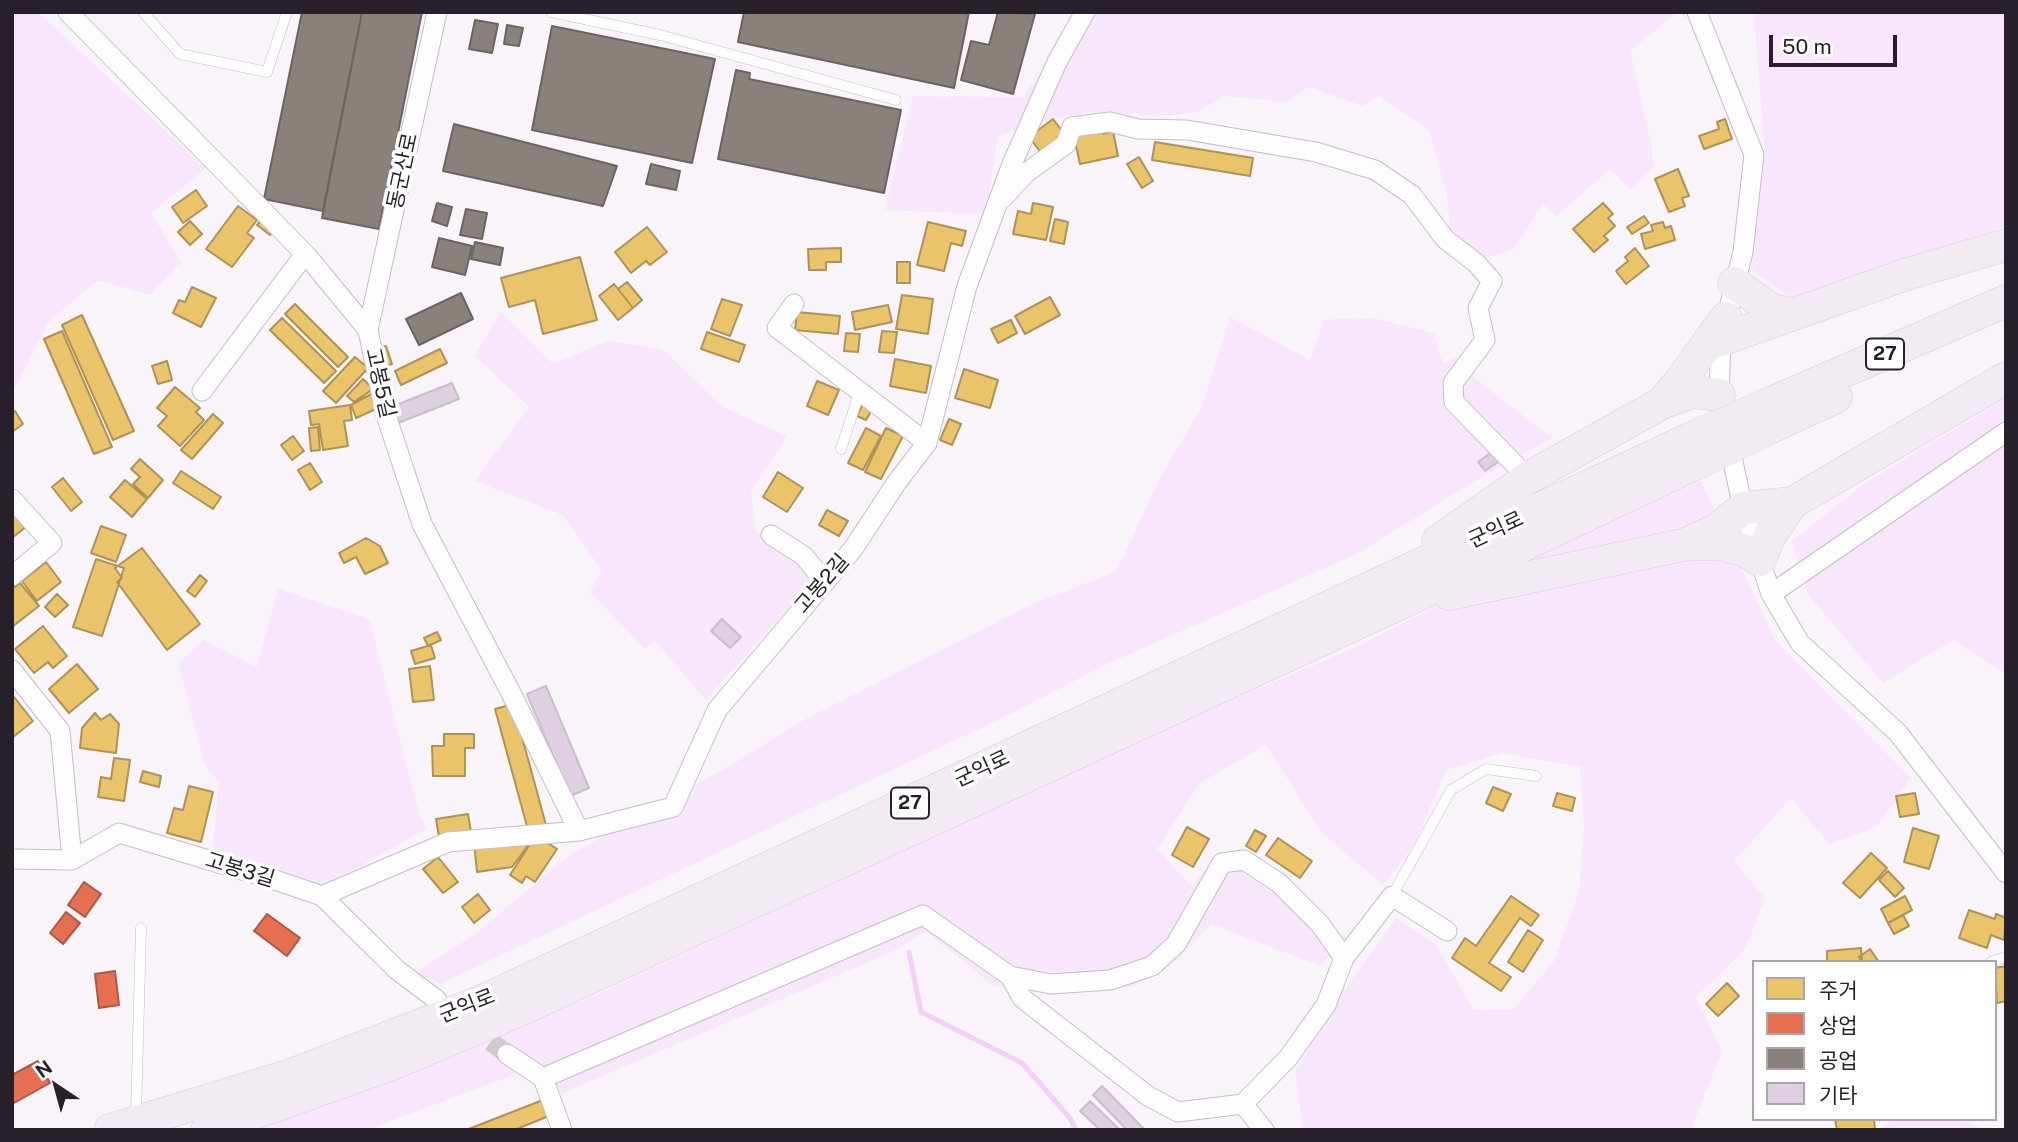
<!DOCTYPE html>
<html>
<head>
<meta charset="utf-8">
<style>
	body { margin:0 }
	#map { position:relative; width:2018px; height:1142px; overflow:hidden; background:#f9f4fa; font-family:"Public Sans","Noto Sans KR",sans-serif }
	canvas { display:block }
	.frame { position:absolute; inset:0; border:14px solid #271f29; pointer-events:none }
	.legend { position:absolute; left:1752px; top:960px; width:245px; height:161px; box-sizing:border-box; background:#fff; border:2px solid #a9a5a9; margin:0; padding:9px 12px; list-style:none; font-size:21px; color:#271f29 }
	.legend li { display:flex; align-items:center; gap:14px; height:35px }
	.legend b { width:35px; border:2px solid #a9a5a9 }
	.north { position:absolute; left:21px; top:1051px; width:70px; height:70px; -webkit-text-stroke:5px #fff; paint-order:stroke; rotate:324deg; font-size:19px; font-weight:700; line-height:28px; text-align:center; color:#271f29 }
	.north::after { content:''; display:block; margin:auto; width:24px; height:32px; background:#271f29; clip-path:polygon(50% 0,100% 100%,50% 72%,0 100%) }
	.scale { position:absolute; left:1769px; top:35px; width:128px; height:32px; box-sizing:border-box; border:4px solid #271f29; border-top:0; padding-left:9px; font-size:21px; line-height:24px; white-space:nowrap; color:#271f29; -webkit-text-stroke:5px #fff; paint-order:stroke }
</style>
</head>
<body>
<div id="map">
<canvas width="2018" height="1142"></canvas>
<div class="frame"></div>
<ul class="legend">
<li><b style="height:19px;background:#e9c46a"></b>주거</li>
<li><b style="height:19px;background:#e76f51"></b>상업</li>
<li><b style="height:19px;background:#8a817c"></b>공업</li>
<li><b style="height:19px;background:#ded0e1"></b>기타</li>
</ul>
<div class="north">N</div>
<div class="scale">50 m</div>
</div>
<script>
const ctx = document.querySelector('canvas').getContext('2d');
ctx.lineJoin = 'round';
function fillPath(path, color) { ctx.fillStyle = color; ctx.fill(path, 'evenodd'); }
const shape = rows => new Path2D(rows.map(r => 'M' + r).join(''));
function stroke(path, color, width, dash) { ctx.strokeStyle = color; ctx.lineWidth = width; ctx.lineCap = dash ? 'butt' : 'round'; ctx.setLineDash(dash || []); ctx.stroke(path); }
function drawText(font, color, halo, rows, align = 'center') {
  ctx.font = font + ' "Public Sans","Noto Sans KR",sans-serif'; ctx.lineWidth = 7; ctx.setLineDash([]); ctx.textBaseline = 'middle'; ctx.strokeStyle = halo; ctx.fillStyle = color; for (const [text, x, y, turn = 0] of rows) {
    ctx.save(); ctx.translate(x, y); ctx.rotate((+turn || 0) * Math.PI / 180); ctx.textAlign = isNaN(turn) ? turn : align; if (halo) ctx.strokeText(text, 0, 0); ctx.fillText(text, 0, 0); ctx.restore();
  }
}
const green = shape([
	[12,12,38,12,206,168,151,213,181,262,150,295,98,280,48,323,12,394],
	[1077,12,1678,12,1630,51,1652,148,1653,167,1631,190,1610,169,1557,216,1543,204,1513,250,1483,258,1452,237,1446,191,1429,130,1379,96,1363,106,1308,87,1287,102,1224,96,1198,112,1167,116,1093,112,1038,121,998,136,986,214,885,210,913,96,1022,97,1050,61],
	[1754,12,2006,12,2006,226,1814,293,1790,297,1751,269,1765,155],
	[501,312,553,364,607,341,662,349,723,407,787,436,751,492,756,533,828,564,706,700,654,640,645,649,590,592,602,571,563,515,475,481,529,407,475,356],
	[1230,317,1310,360,1324,320,1373,318,1434,333,1443,364,1492,339,1473,377,1552,438,1477,480,1355,555,1109,663,1002,718,440,984,416,972,474,935,571,854,738,761,796,724,1035,603,1116,572,1161,476,1202,406],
	[2006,398,2006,675,1953,640,1883,683,1807,593,1792,541,1864,484],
	[1701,481,1775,640,1911,778,1879,824,1862,833,1829,844,1791,798,1734,861,1765,898,1745,950,1696,997,1722,1051,1691,1130,1303,1130,1295,1071,1353,978,1396,918,1435,944,1474,1010,1513,1009,1553,963,1579,892,1584,826,1580,767,1503,753,1446,770,1415,844,1383,885,1322,833,1266,745,1200,783,1157,849,1192,887,1215,856,1346,938,1320,966,1211,924,1177,960,1131,987,1028,990,994,986,926,931,892,952,560,1094,518,1073,367,1130,248,1130,455,1056,600,993,1172,725,1357,647,1574,535],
	[278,588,369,619,419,813,426,829,325,886,212,857,219,782,205,766,178,663,204,640,257,667],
	[1892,1119,1958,1119,1987,1130,1878,1130]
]);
const homes = shape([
	[1053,119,1066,136,1042,154,1029,137,1053,119],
	[1725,119,1732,139,1704,149,1699,136,1719,129,1717,122,1725,119],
	[1101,126,1103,134,1113,131,1118,156,1080,164,1073,132,1101,126],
	[1155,142,1253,158,1250,176,1152,160,1155,142],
	[1139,157,1153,181,1142,188,1127,164,1139,157],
	[1678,169,1689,196,1682,198,1685,206,1669,212,1655,179,1678,169],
	[196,190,207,206,183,223,172,207,196,190],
	[1033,203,1053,207,1046,240,1013,234,1018,211,1031,214,1033,203],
	[1603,203,1613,214,1608,218,1615,226,1604,236,1608,240,1594,252,1573,229,1603,203],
	[238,206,257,220,247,233,254,238,232,267,206,249,238,206],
	[1644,216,1649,223,1632,234,1627,227,1644,216],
	[263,218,275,227,270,235,257,225,263,218],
	[1055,219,1068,222,1064,244,1050,241,1055,219],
	[190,221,202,234,190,245,178,232,190,221],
	[928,222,966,231,962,246,951,243,944,271,917,265,928,222],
	[1663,222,1665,228,1671,226,1675,240,1645,249,1641,234,1653,231,1651,225,1663,222],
	[647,227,667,252,650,265,646,261,631,273,615,252,647,227],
	[841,248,841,262,826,262,826,270,809,270,808,249,841,248],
	[1635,248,1649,266,1626,284,1616,271,1628,261,1625,257,1635,248],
	[580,257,597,320,543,334,535,300,509,307,501,278,580,257],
	[897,262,910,262,910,283,897,283,897,262],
	[627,282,642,300,633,308,618,289,627,282],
	[614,284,633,308,618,320,599,296,614,284],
	[192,287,216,298,201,327,173,313,179,300,185,302,192,287],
	[902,295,933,299,928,334,896,329,902,295],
	[1050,297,1060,315,1025,334,1015,316,1050,297],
	[722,299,742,305,730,336,711,329,722,299],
	[295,304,348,357,338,367,285,314,295,304],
	[888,305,892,322,855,330,852,312,888,305],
	[797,312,840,316,838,334,795,330,797,312],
	[82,315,134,431,113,440,62,325,82,315],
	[282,318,336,371,324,383,270,330,282,318],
	[1011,320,1017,333,998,343,991,329,1011,320],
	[62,331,112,447,94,454,44,339,62,331],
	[882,331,897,332,894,353,879,352,882,331],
	[707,332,745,345,739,362,701,349,707,332],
	[846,333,860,334,858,352,844,351,846,333],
	[386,346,392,364,383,367,377,348,386,346],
	[440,349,447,363,401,385,395,371,440,349],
	[355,357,368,368,336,403,323,391,355,357],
	[895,359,931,366,926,393,890,386,895,359],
	[167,361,172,380,158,384,152,366,167,361],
	[964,369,998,380,990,408,955,398,964,369],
	[363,379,373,389,354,402,347,396,363,379],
	[817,381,839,390,828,415,807,406,817,381],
	[175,387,200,408,196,412,204,420,180,446,158,426,167,416,157,408,175,387],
	[373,393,376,409,356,418,351,405,373,393],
	[863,403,873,408,866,420,857,416,863,403],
	[350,405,352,420,344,421,348,446,323,450,319,424,311,425,309,411,350,405],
	[15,411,23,424,12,432,12,413,15,411],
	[213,414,223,423,192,459,181,450,213,414],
	[949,419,961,424,952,445,940,440,949,419],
	[318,427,320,450,311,451,309,428,318,427],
	[866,428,881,436,863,470,848,463,866,428],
	[886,428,903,436,881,479,865,472,886,428],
	[293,436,304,451,292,460,281,445,293,436],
	[140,459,163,480,148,498,133,484,140,477,131,469,140,459],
	[310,463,322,482,310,490,298,470,310,463],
	[181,471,221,497,213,509,173,483,181,471],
	[778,472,803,488,787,512,763,497,778,472],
	[63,478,82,502,71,511,52,487,63,478],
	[125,480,147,499,132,517,110,497,125,480],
	[12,507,27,526,12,538,12,507],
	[827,510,848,521,839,536,819,525,827,510],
	[101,526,126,535,116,562,91,553,101,526],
	[366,538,380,546,388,563,365,574,356,557,344,563,339,553,366,538],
	[142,548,200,624,167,650,117,582,122,578,115,568,142,548],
	[96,559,124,568,102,636,73,627,96,559],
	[46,562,61,582,37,601,22,581,46,562],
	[200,575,207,581,195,597,187,591,200,575],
	[20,583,39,606,12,627,12,589,20,583],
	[57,594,68,605,55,617,45,607,57,594],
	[43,626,67,656,53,668,48,662,34,673,15,649,43,626],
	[437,632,441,640,428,646,424,638,437,632],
	[431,645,435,658,415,664,411,651,431,645],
	[77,664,98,689,69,713,49,689,77,664],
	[430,666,434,700,413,702,409,669,430,666],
	[14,697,33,721,12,738,12,699,14,697],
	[513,704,546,825,528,830,495,709,513,704],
	[95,713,101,720,110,714,119,724,116,753,80,748,82,728,95,713],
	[444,734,474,734,474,748,465,748,465,776,433,776,432,746,444,746,444,734],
	[114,758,130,760,124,801,98,797,101,777,111,779,114,758],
	[143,771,161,776,159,787,140,782,143,771],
	[189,786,213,792,201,842,167,833,174,808,183,810,189,786],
	[1493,787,1511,794,1503,811,1486,803,1493,787],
	[1557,793,1575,798,1572,811,1553,806,1557,793],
	[1915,793,1919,814,1900,817,1896,796,1915,793],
	[468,814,471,832,439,837,436,819,468,814],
	[1187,827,1209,839,1193,867,1172,855,1187,827],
	[1913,828,1939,836,1929,869,1904,862,1913,828],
	[1255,830,1266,836,1256,852,1246,846,1255,830],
	[536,835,557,849,535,882,526,876,522,883,510,875,536,835],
	[527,838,527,847,512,867,477,872,474,844,527,838],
	[1278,838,1312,861,1300,878,1266,855,1278,838],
	[1871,853,1887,868,1860,898,1843,883,1871,853],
	[438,857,458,882,443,893,423,869,438,857],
	[1888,871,1904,888,1895,897,1879,880,1888,871],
	[478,894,490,910,474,923,462,907,478,894],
	[1511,896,1539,915,1531,926,1520,918,1489,963,1511,977,1501,991,1452,958,1465,938,1476,946,1511,896],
	[1905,896,1912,910,1888,923,1881,909,1905,896],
	[1969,910,1995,919,1996,914,2006,918,2004,940,1991,935,1987,948,1959,938,1969,910],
	[1903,915,1909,926,1894,934,1888,923,1903,915],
	[1528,930,1543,940,1523,972,1508,962,1528,930],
	[1861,948,1862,962,1827,962,1827,951,1861,948],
	[1870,949,1879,962,1862,962,1859,957,1870,949],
	[2006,966,2006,1001,1997,1003,1995,968,2006,966],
	[1727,983,1739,996,1718,1016,1706,1004,1727,983],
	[543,1100,549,1116,514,1130,466,1130,543,1100],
	[1835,1119,1874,1119,1875,1130,1837,1130,1835,1119]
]);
const shops = shape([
	[84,882,101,894,85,917,68,905,84,882],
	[66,912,80,923,63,944,50,933,66,912],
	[267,914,300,938,287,956,254,931,267,914],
	[115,971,119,1005,99,1008,95,974,115,971],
	[38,1061,50,1083,14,1103,12,1099,12,1075,38,1061]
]);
const industry = shape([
	[302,12,362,12,323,211,264,199,302,12],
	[362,12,422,12,379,229,322,218,362,12],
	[744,12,969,12,954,88,738,42,744,12],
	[998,12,1035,14,1013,94,961,80,971,41,989,45,998,12],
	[475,20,498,24,492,53,469,49,475,20],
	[507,25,523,28,519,46,504,44,507,25],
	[552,26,715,59,692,163,532,130,552,26],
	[736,70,750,73,749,79,901,110,884,193,718,159,736,70],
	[454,124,617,166,603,206,443,171,454,124],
	[651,164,680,171,676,190,646,184,651,164],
	[437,203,452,207,447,226,432,221,437,203],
	[466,209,487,213,482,239,460,235,466,209],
	[439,238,472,246,465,275,432,267,439,238],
	[475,242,503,248,500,265,471,259,475,242],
	[461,293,473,319,419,345,406,319,461,293]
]);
const stream = shape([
	[909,952,921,1012,1022,1063,1070,1118,1076,1130]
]);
const building = shape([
	[452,383,459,399,398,423,391,407,452,383],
	[1497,448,1504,458,1485,471,1478,462,1497,448],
	[722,619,741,637,730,648,711,631,722,619],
	[546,686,589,788,570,796,527,694,546,686],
	[1102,1086,1145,1130,1127,1130,1093,1095,1102,1086],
	[1090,1101,1120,1130,1100,1130,1080,1111,1090,1101]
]);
const minorTunnel = shape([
	[468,1024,507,1054]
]);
const service = shape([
	[143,12,180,54,267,72,287,12],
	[551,12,660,35,896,100],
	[841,449,860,391],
	[1392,896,1451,790,1486,769,1536,776],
	[1991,962,2006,957],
	[136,1115,141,928]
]);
const minor = shape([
	[68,12,308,257,368,330,385,412,422,524,511,693,579,831],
	[1697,12,1754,155,1743,252,1721,340,1719,395,1721,406],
	[1003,198,1026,173,1066,144,1072,127,1110,122,1138,129,1187,130,1316,152,1375,170,1412,195,1445,239,1476,263,1492,281,1478,308,1485,340,1453,383,1454,402,1528,478],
	[794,304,777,328,927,443],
	[368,330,437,12],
	[202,391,305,254],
	[1728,439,1743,508,1771,594,1800,643,1898,733,2006,873],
	[12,499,52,543,12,576],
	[771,535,804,556,824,581],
	[1771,594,2006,432],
	[12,670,60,731,72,860],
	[12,859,72,860,119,833,275,880,322,896,397,970,437,1000],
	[322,896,448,842,579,831,673,807,717,710,853,549,897,482,927,443,967,286,1012,164,1057,62,1085,12],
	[1344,958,1392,896,1447,931],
	[507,1054,543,1078,562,1130],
	[543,1078,923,915,1010,976,1022,998,1148,1096,1178,1112,1243,1104,1288,1058,1326,1005,1344,958,1320,924,1279,883,1244,860,1222,863,1176,944,1152,966,1110,980,1051,984,1010,976],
	[1243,1104,1264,1130]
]);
const trunk = shape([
	[1734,283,1772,310,1791,314],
	[1721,340,1907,274,2006,245],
	[1662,403,1693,392,1719,395],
	[1764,406,2006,301],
	[1767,429,1836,397],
	[1438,541,1528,478,1662,403,1681,380,1726,318],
	[1688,543,1718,529,1743,508,1792,503,2006,378],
	[1449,594,1688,544,1721,544,1743,550,1760,560,1769,537,1792,503],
	[110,1130,291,1075,480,1002,1694,437],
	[207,1130,387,1066,518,1011,1397,605,1697,463]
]);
const trunkBridge = shape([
	[1694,437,1764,406],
	[1697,463,1767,429]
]);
const shields = [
	[1885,354,38],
	[910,803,38]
];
const shieldNames = [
	["27",1885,354],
	["27",910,803]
];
const streetNames = [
	["동군산로",403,171,-78],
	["고봉5길",380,383,77],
	["군익로",1496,530,-25],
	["고봉2길",822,584,-49],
	["군익로",982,769,-25],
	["고봉3길",240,870,17],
	["군익로",467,1006,-22]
];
fillPath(green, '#f8e6fc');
fillPath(homes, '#e9c46a');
stroke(homes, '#af9256', 2);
fillPath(shops, '#e76f51');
stroke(shops, '#ad5745', 2);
fillPath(industry, '#8a817c');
stroke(industry, '#6c6463', 2);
stroke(stream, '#f1d0f9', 5);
fillPath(building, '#ded0e1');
stroke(building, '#c6c0c7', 2);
stroke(minorTunnel, '#cfc9d0', 19, [19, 10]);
stroke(service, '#c4bec5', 11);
stroke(minor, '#c4bec5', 21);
stroke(trunk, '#d1ced3', 33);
stroke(service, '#fefdfe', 10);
stroke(minor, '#fefdfe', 19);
stroke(trunk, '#f2ebf3', 32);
stroke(trunkBridge, '#d1ced3', 33, []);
stroke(trunkBridge, '#f2ebf3', 32);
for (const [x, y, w] of shields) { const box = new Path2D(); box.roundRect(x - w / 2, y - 15.5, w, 31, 5); ctx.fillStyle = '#fff'; ctx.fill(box); stroke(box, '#271f29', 2); }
drawText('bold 19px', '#271f29', null, shieldNames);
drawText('21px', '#271f29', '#fff', streetNames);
</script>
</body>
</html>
